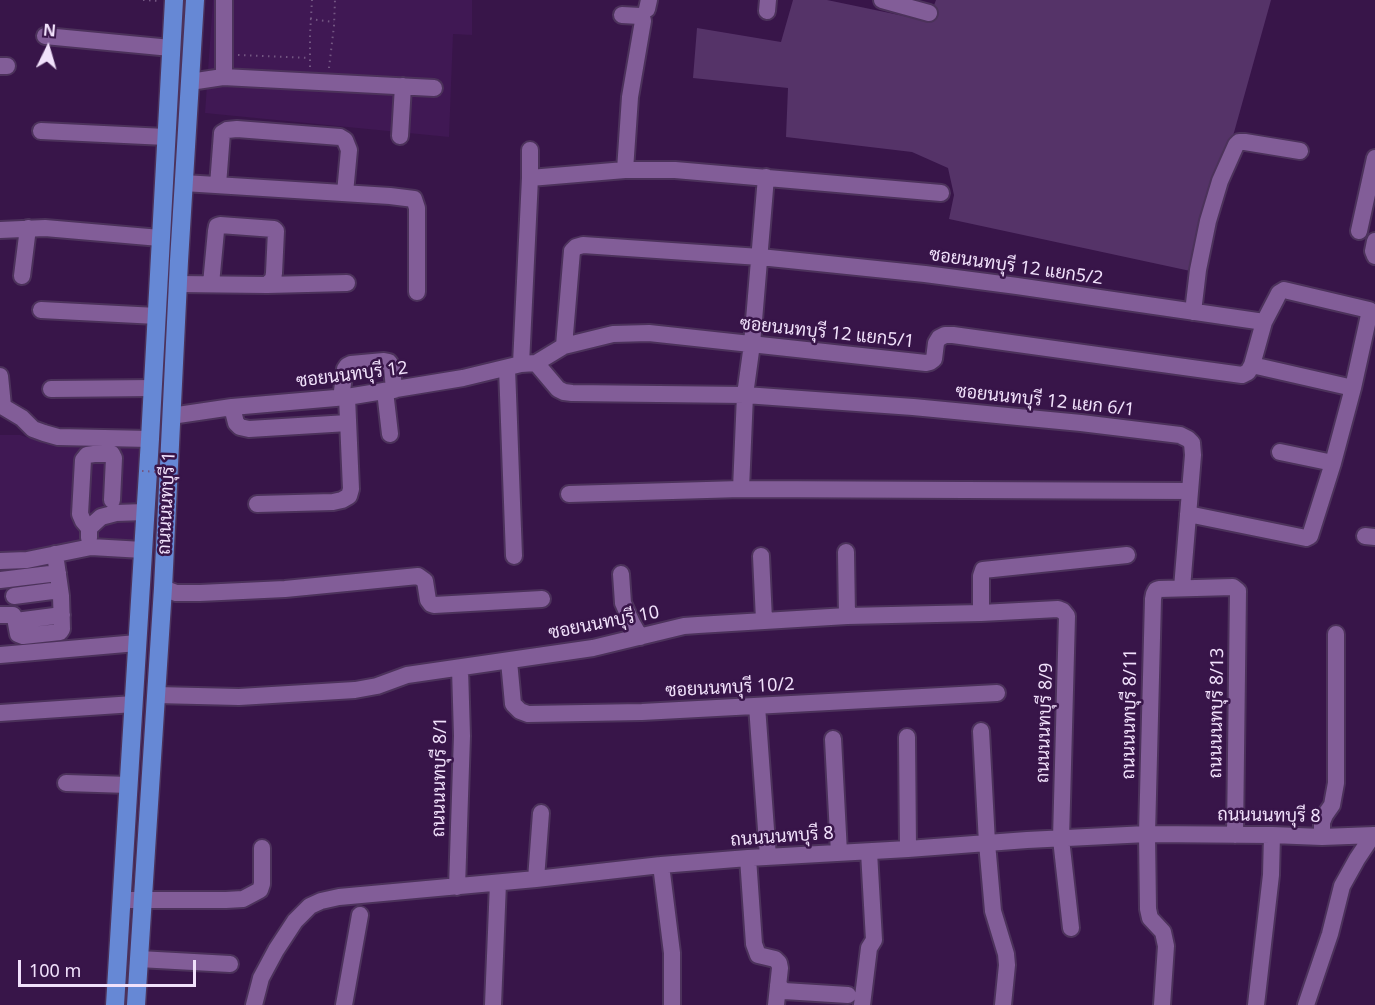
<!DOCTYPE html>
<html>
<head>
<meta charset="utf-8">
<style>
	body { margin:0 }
	#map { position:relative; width:1375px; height:1005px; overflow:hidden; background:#381549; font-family:"Noto Sans",sans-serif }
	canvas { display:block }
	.north { position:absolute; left:18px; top:18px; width:60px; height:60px; -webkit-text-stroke:4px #381549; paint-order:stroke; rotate:5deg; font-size:16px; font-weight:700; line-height:24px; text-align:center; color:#f1e1fb }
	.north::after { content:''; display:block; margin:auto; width:21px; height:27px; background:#f1e1fb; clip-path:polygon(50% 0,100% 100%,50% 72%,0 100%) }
	.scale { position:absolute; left:18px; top:960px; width:178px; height:27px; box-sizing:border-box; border:3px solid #f1e1fb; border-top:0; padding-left:8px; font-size:18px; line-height:21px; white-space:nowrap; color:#f1e1fb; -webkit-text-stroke:4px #381549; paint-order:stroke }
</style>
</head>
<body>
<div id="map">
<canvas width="1375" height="1005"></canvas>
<div class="north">N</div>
<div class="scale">100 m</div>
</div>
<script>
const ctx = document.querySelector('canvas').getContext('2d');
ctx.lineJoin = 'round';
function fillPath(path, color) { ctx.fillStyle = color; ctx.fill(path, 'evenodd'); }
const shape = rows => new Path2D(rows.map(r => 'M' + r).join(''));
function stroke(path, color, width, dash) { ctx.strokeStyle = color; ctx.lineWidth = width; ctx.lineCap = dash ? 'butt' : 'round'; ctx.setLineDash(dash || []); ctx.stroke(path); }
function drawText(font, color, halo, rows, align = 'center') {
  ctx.font = font + ' "Noto Sans",Sarabun,sans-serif'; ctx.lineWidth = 5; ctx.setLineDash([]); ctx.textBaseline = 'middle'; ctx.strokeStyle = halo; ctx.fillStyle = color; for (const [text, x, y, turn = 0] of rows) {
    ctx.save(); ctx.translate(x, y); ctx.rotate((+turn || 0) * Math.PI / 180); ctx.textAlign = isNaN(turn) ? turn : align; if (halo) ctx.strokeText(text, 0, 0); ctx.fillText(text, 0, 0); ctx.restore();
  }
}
const built = shape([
	[213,0,472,0,472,35,453,34,449,137,205,113],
	[0,435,20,435,35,440,140,447,134,560,89,557,39,569,0,571]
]);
const green = shape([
	[793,0,827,0,928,21,936,0,1271,0,1195,272,949,219,954,195,948,168,912,152,786,137,788,88,693,78,697,28,781,42]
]);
const path = shape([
	[143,0,159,1],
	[310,19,334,22],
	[238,55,309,58],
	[310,67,310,35,312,0],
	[329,68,334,26,335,0]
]);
const minor = shape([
	[882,0,929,13],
	[647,9,649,0],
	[767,11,768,0],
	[622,15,640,16,642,17,643,21,630,97,625,170],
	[45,36,171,48],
	[0,66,7,66],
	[223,77,434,88],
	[190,82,223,77,224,70,224,0],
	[41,131,166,137],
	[400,136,403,86],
	[530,178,625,170,675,170,941,193],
	[184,183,390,196,414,199,417,208,417,292],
	[218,185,222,133,227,130,237,129,340,137,345,140,349,150,345,193],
	[0,230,45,228,160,238],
	[1359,231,1375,158],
	[1375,241,1373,251,1375,256],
	[22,276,28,228],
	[178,284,267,285,347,283],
	[211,284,216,231,217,226,220,225,274,229,276,231,274,273,273,279,267,285],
	[41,310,157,316],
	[1193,312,1198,270,1208,221,1220,181,1236,145,1239,142,1245,142,1300,151],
	[564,346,572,251,576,247,583,245,760,257,925,274,1017,286,1264,322],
	[536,363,558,389,564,392,572,393,745,395,913,407,1081,423,1180,435,1188,439,1192,443,1193,455,1182,588],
	[521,364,530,178,530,150],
	[1252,365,1353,388],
	[507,368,514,556],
	[0,376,3,406],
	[51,389,153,388],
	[385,391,390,434],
	[341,398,345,369,347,366,351,364,384,361,389,362,392,367,394,390],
	[0,405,22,418,33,429,44,433,58,437,150,439],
	[232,407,236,423,240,427,249,429,348,423],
	[171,416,232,407,347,397,463,378,521,364,536,363,564,346,613,334,649,333,926,363,930,362,934,359,936,343,939,338,945,335,953,335,1242,375,1248,372,1252,365,1264,322,1276,299,1279,293,1284,290,1369,310,1369,315,1353,388,1333,463,1310,536,1306,538,1188,514],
	[1280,452,1333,463],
	[741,489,745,395,752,344,766,177],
	[569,494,741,489,1190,491],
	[257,504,333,502,342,500,349,496,351,489,347,397],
	[89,528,83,521,80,514,83,460,87,455,94,454,112,454,114,458,112,500],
	[1365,536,1375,537],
	[89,538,89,528,101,517,116,513,145,512],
	[846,552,847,616],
	[761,556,764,620],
	[0,561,27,560,91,547,143,550],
	[621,574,623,603,632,623,640,637],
	[0,580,58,573],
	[163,588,176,593,200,593,285,589,418,576,425,581,428,600,431,604,434,605,542,599],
	[14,596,60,590],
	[981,613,981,576,983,570,1127,555],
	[0,615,13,615,15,618,18,634,23,636,60,632,62,629,61,596,55,554],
	[16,621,62,615],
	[0,655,137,643],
	[509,661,513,704,520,711,528,714,642,712,997,693],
	[156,695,239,697,355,690,377,686,407,675,593,648,684,626,698,625,847,616,981,613,1058,609,1063,611,1067,616,1061,839,1071,928],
	[757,706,768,857],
	[0,713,134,704],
	[981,731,987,843,993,911,1006,954,1007,965,1003,1005],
	[907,737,908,849],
	[833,739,839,853],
	[66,783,129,785],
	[1322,837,1322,822,1325,815,1332,805,1336,783,1336,634],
	[748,858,754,944,758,955,775,959,779,963,780,968,776,1005],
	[661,865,672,953,672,1005],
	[536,879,541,813],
	[457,887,462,736,460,668],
	[122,900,226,900,243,899,260,890,262,884,262,848],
	[139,959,230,964],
	[778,985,784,991,848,995],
	[254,1005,261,978,276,950,295,921,310,906,321,901,339,897,536,879,661,865,748,858,908,849,1027,840,1147,834,1272,835,1322,837,1375,835],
	[344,1005,360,915],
	[493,1005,498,883],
	[862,1005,869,948,874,940,869,852],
	[1162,1005,1166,946,1163,932,1150,918,1148,909,1147,834,1153,599,1154,594,1156,590,1159,589,1233,587,1238,591,1235,835],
	[1256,1005,1271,875,1272,835],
	[1306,1005,1330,934,1342,886,1357,859,1373,835]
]);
const major = shape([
	[115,1005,150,439,174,0],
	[136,1005,163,588,179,261,195,0]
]);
const pathBridge = shape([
	[142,471,175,473]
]);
const streetNames = [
	["ซอยนนทบุรี 12 แยก5/2",1016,267,8],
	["ซอยนนทบุรี 12 แยก5/1",827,333,6],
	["ซอยนนทบุรี 12",352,375,-7],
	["ซอยนนทบุรี 12 แยก 6/1",1045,401,6],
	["ถนนนนทบุรี 1",167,503,-87],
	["ซอยนนทบุรี 10",604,623,-11],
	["ซอยนนทบุรี 10/2",730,688,-3],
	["ถนนนนทบุรี 8/13",1217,713,-89],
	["ถนนนนทบุรี 8/11",1130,714,-89],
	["ถนนนนทบุรี 8/9",1045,723,-88],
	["ถนนนนทบุรี 8/1",440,777,-89],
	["ถนนนนทบุรี 8",1269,816,1],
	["ถนนนนทบุรี 8",782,837,-4]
];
fillPath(built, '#401854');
fillPath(green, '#553368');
stroke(minor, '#4c325b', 20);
stroke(major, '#4c325b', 21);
stroke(path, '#735682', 2, [1.5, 4.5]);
stroke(minor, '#825d98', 16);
stroke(major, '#6688d5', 18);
stroke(pathBridge, '#735682', 2, [1.5, 4.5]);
drawText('18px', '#f1e1fb', '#381549', streetNames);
</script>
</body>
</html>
